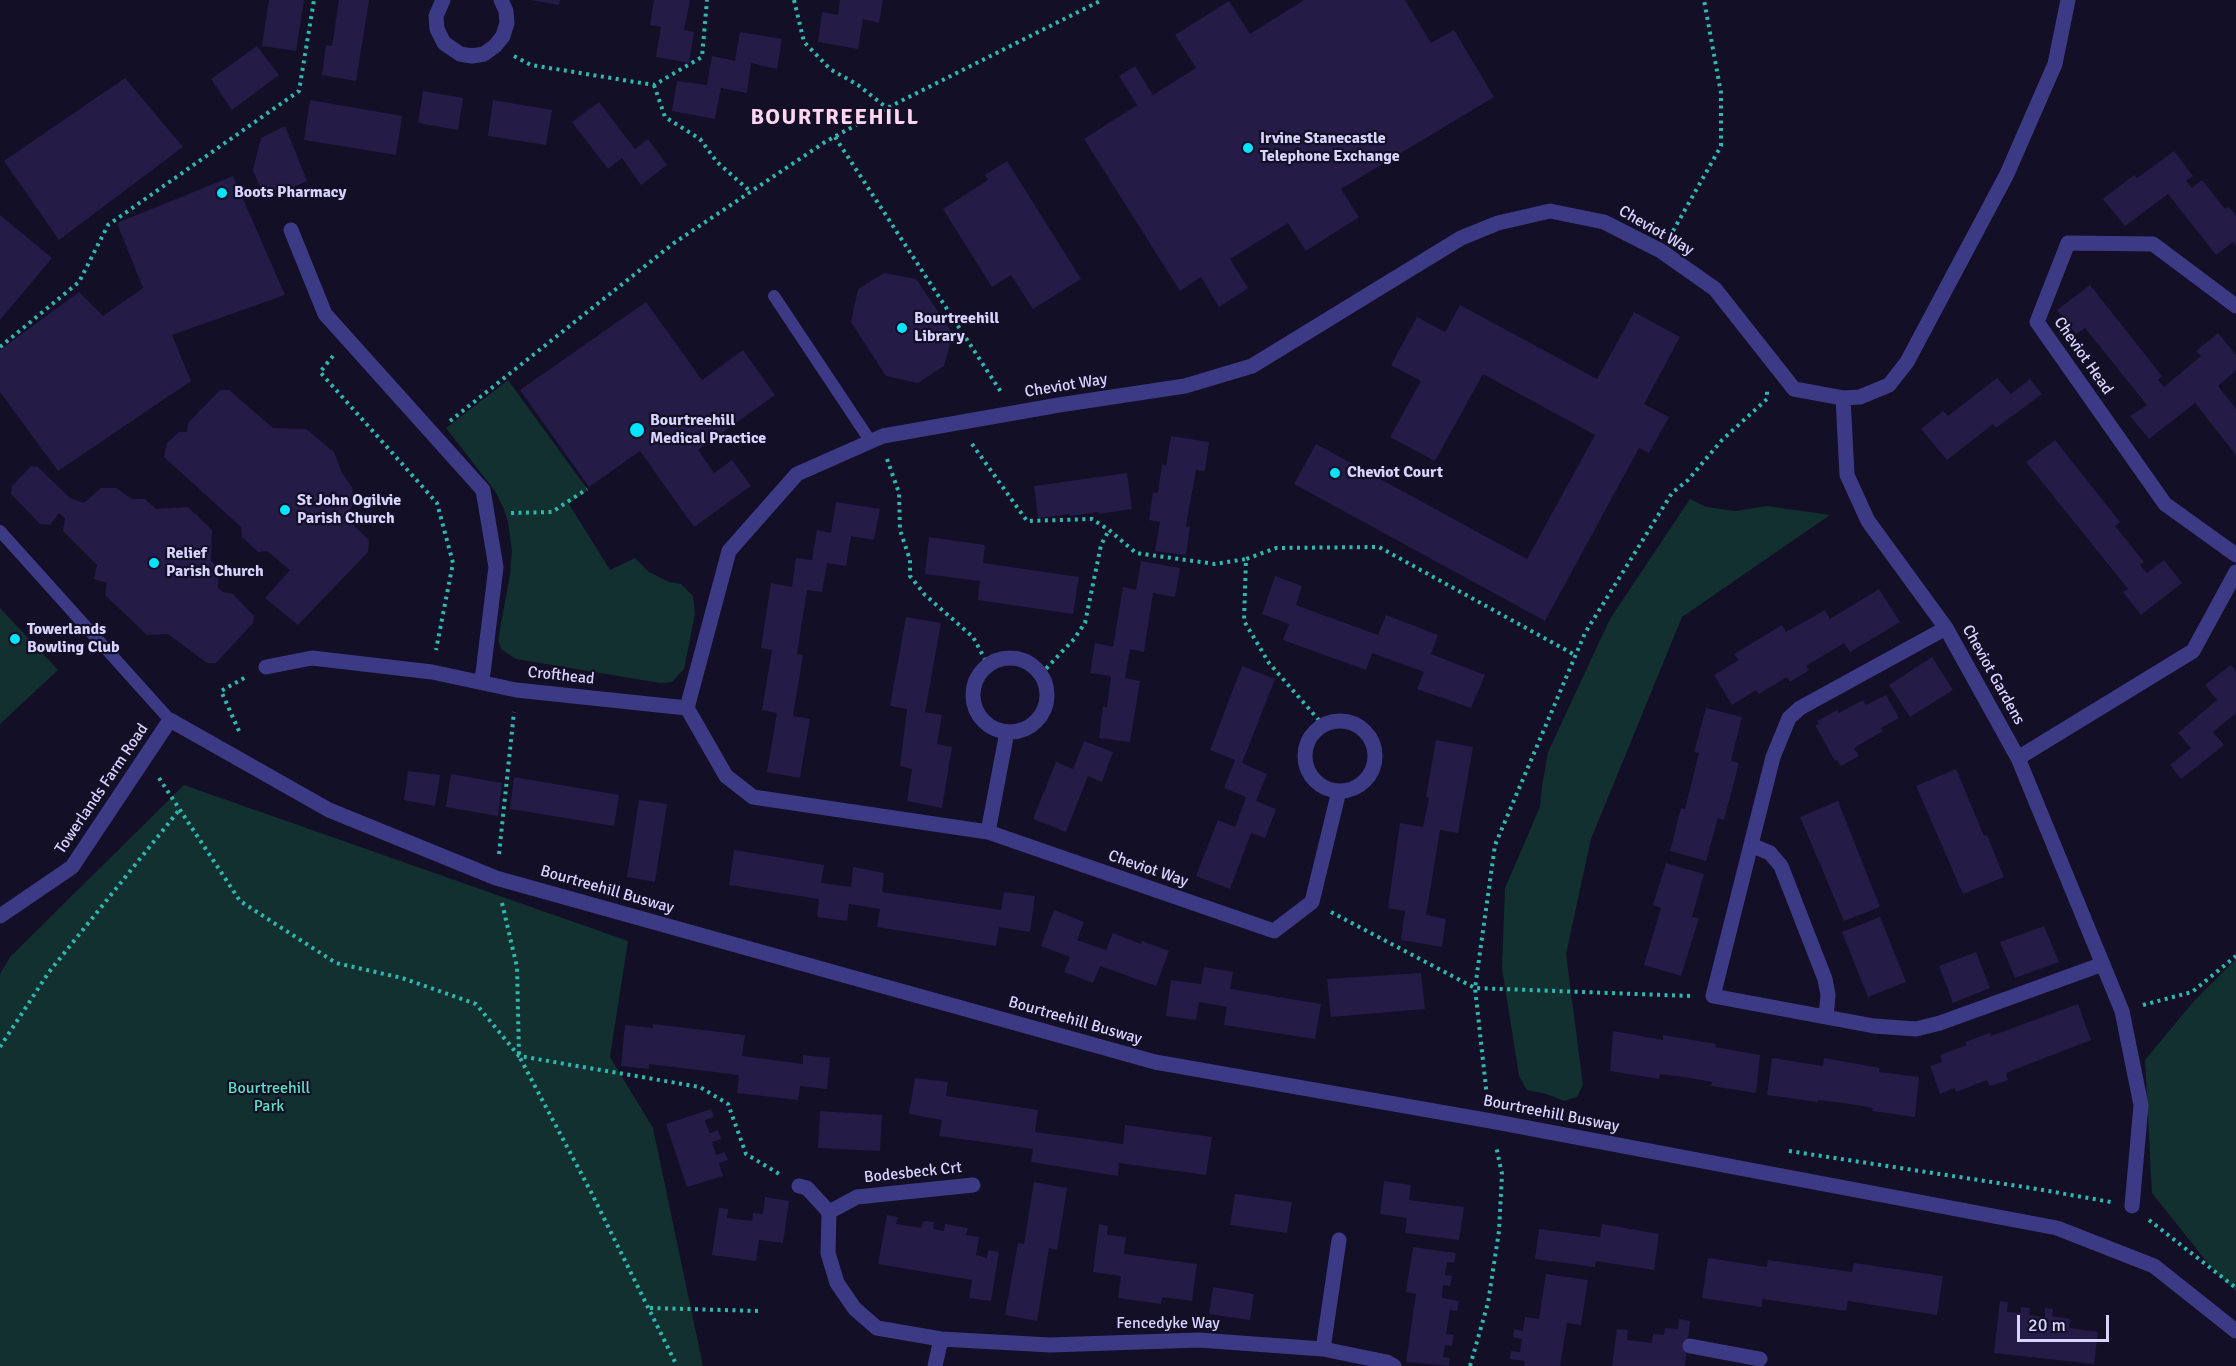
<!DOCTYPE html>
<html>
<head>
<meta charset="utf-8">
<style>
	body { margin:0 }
	#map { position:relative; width:2236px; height:1366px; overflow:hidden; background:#130f26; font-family:Signika,sans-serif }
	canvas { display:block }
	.scale { position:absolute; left:2017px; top:1315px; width:92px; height:27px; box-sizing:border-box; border:3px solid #d9d4ff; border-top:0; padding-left:8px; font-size:18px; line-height:21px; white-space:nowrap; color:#d9d4ff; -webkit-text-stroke:4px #130f26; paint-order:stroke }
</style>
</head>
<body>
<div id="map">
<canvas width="2236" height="1366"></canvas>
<div class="scale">20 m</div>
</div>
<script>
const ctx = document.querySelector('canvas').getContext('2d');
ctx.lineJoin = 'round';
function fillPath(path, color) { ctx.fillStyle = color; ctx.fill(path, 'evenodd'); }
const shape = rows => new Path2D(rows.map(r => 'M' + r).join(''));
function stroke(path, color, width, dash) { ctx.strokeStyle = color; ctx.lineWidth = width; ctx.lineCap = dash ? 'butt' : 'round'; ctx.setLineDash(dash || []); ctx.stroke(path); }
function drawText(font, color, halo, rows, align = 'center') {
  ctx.font = font + ' Signika,sans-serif'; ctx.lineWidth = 4.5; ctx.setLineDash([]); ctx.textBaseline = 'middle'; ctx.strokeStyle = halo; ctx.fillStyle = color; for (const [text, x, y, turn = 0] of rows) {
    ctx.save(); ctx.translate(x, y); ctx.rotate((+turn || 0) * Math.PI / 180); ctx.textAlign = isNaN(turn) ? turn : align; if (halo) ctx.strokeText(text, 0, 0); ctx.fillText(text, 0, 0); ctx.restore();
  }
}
const green = shape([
	[508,380,588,490,569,504,610,570,635,558,649,572,669,582,681,584,693,596,695,614,684,669,672,682,660,683,516,659,501,649,498,640,510,575,512,551,508,522,503,507,495,491,446,428],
	[1690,499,1706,507,1735,511,1767,506,1830,515,1682,617,1591,839,1566,954,1583,1085,1577,1097,1564,1101,1546,1094,1527,1090,1519,1076,1502,968,1505,888,1540,807,1542,786,1548,752,1610,619],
	[0,608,58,670,0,724],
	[184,785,628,941,610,1057,653,1128,703,1366,0,1366,0,974,10,957],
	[2236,959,2236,1291,2214,1271,2152,1193,2145,1060,2194,1001]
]);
const building = shape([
	[269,0,304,0,296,51,262,46],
	[339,0,369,0,356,81,322,75,326,45,332,46],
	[531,0,560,0,559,5],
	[654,0,690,0,684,30,694,32,689,63,656,57,661,27,650,25],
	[840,0,883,0,879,23,863,19,858,49,818,42,822,12,838,15],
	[1304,0,1405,0,1431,43,1454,30,1494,97,1341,189,1359,217,1306,251,1288,223,1230,259,1248,288,1219,307,1201,277,1180,291,1084,139,1137,105,1119,76,1135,66,1153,95,1196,68,1175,35,1229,1,1250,34],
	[740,32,782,39,777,69,751,63,747,93,721,88,715,119,672,111,677,81,707,85,712,56,735,61],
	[257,46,279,75,232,110,211,79],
	[125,78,183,147,59,240,4,161],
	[423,91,463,98,458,130,418,123],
	[310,100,402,116,396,155,304,140],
	[493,100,552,110,546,145,488,136],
	[599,102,635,149,648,139,667,165,641,185,622,158,608,169,572,122],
	[285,126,307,181,265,200,253,170,261,138],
	[2174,151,2193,176,2186,181,2192,188,2202,180,2225,209,2229,207,2236,216,2236,245,2233,242,2216,255,2168,194,2125,226,2103,199,2134,175,2137,178],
	[1007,161,1081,279,1033,309,1011,275,992,287,943,209,988,180,985,175],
	[233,176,285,295,172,335,191,381,58,471,0,392,0,350,79,292,103,316,143,288,117,223],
	[0,215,52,258,0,320],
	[884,273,916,279,953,334,944,366,918,383,886,376,851,322,858,289],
	[2090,285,2162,376,2158,380,2164,387,2201,356,2196,351,2218,333,2236,355,2236,370,2218,386,2236,409,2236,455,2195,403,2149,439,2130,416,2147,405,2085,328,2076,334,2057,310],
	[646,302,702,380,743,350,775,395,698,450,714,473,732,460,751,486,694,527,640,451,589,487,520,390],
	[1460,305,1597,379,1634,312,1680,337,1644,404,1669,417,1649,453,1639,448,1545,621,1294,484,1316,444,1527,559,1595,435,1483,374,1435,461,1390,437,1421,381,1391,365,1417,317,1445,332],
	[1997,378,2011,394,2030,379,2042,394,1996,428,1993,424,1947,460,1921,429,1943,411,1948,416],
	[220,390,229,390,273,428,306,429,334,452,342,473,352,487,354,503,345,517,369,540,368,552,298,625,265,598,290,570,267,551,258,552,242,537,241,527,164,457,167,443,179,432,187,432,188,423],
	[1171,436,1209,442,1205,471,1196,470,1186,526,1190,527,1186,555,1155,551,1160,522,1149,520,1153,492,1158,493,1162,464,1166,466],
	[2055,440,2120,522,2115,526,2144,562,2140,565,2147,573,2164,560,2182,583,2141,615,2123,592,2128,589,2026,462],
	[31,466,38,467,70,498,84,503,101,488,116,488,132,499,145,499,156,509,188,507,212,530,211,561,218,567,218,588,223,592,233,594,254,616,253,623,216,663,207,663,168,634,147,635,105,595,107,583,94,579,97,565,63,531,65,518,59,513,50,525,40,524,11,494,12,486],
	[1127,473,1132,509,1099,514,1098,512,1070,516,1070,514,1038,518,1034,486],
	[836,502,880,509,874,540,851,536,846,566,827,563,822,592,807,590,797,654,803,655,793,716,810,719,800,778,767,772,777,713,762,710,772,650,761,648,771,583,792,587,796,558,812,560,817,530,831,533],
	[929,537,985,545,983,563,1079,577,1073,614,978,600,980,581,925,574],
	[1141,561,1180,568,1175,597,1153,593,1144,652,1130,649,1125,678,1140,681,1130,742,1099,738,1103,707,1107,707,1111,676,1090,673,1095,643,1113,647,1123,587,1136,590],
	[1275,576,1302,586,1296,605,1323,615,1378,635,1386,615,1438,635,1431,654,1485,675,1471,708,1417,689,1424,672,1372,653,1366,670,1283,640,1289,624,1262,614],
	[1879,589,1900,622,1850,652,1844,643,1806,666,1809,670,1790,682,1787,677,1759,694,1756,690,1732,705,1714,675,1739,660,1734,654,1782,625,1786,632,1825,610,1830,619],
	[906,617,941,623,925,712,942,715,937,744,952,747,942,808,907,801,912,769,900,766,907,709,890,706],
	[1932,657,1953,690,1910,717,1889,685],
	[2231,665,2236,671,2236,713,2213,732,2224,745,2181,779,2170,765,2191,748,2178,733,2217,700,2205,685],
	[1242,666,1275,679,1242,763,1267,774,1256,801,1276,809,1265,838,1251,833,1230,889,1196,876,1218,820,1235,827,1246,797,1224,788,1235,760,1210,750],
	[1886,695,1899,718,1881,728,1883,731,1854,748,1859,756,1841,766,1837,760,1835,761,1815,725,1819,724,1817,721,1837,710,1839,713,1863,700,1866,705],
	[1706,708,1742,717,1731,761,1739,763,1732,790,1724,820,1718,818,1706,861,1670,851,1681,808,1685,809,1699,753,1694,752],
	[1436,740,1473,747,1458,833,1440,830,1426,915,1446,919,1442,947,1401,940,1405,911,1388,908,1400,823,1423,827,1429,798,1426,797],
	[1084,741,1113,752,1102,782,1088,776,1066,832,1033,819,1056,762,1073,769],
	[1956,769,1984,836,1987,835,2004,877,1963,894,1916,786],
	[408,771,440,775,435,806,404,800],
	[451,774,502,783,498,816,446,807],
	[514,777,619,795,614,826,510,809],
	[639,800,667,804,655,882,627,877],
	[1838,801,1880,907,1844,921,1800,817],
	[734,850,824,865,821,883,851,887,853,867,884,873,882,892,1001,910,1004,892,1035,896,1030,932,999,927,996,946,877,927,880,909,849,904,847,921,817,917,819,899,729,885],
	[1666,863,1704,874,1692,917,1699,918,1681,976,1644,965,1661,908,1653,905],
	[1054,910,1084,922,1077,940,1106,950,1113,933,1141,944,1142,941,1169,951,1156,986,1100,966,1093,983,1064,972,1070,957,1041,946],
	[1880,917,1906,982,1868,997,1842,932],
	[2044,926,2059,962,2015,978,2000,942],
	[1976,952,1990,988,1953,1003,1939,966],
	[1204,967,1233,972,1230,989,1321,1004,1315,1039,1224,1025,1227,1007,1199,1002,1196,1020,1166,1016,1171,980,1201,984],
	[1421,973,1425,1009,1331,1017,1327,979],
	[2078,1004,2091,1040,2006,1073,2008,1080,1990,1086,1987,1080,1956,1092,1954,1088,1940,1094,1930,1066,1942,1062,1940,1055,1967,1045,1965,1042,1990,1033,1991,1036],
	[653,1024,745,1035,742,1056,803,1064,803,1055,830,1058,827,1089,800,1086,798,1100,737,1093,739,1075,649,1064,649,1069,621,1066,625,1025,653,1028],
	[1613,1031,1663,1040,1663,1035,1716,1044,1715,1047,1760,1055,1756,1093,1711,1086,1712,1082,1685,1077,1660,1074,1659,1079,1610,1071],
	[1772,1058,1823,1066,1824,1058,1880,1068,1879,1072,1919,1077,1915,1117,1872,1111,1873,1108,1844,1103,1818,1100,1818,1102,1767,1095],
	[915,1078,948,1082,946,1096,1038,1110,1035,1132,1123,1144,1125,1125,1212,1137,1206,1175,1119,1163,1118,1176,1031,1162,1033,1149,939,1136,942,1120,909,1114],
	[711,1109,714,1117,705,1120,710,1133,718,1130,721,1139,712,1142,716,1155,725,1152,728,1160,719,1163,723,1176,687,1187,666,1124],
	[820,1111,882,1115,880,1151,818,1148],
	[1384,1181,1411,1185,1409,1200,1464,1207,1459,1240,1405,1233,1407,1218,1380,1214],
	[1034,1182,1067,1188,1057,1250,1049,1248,1037,1321,1005,1315,1018,1243,1024,1244],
	[1235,1194,1292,1202,1287,1233,1230,1225],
	[765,1197,789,1201,783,1243,759,1240,756,1261,712,1255,719,1208,728,1209,727,1218,752,1221,753,1213,763,1214],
	[887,1215,898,1217,896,1224,909,1226,921,1228,923,1221,934,1222,933,1229,944,1231,945,1224,968,1228,966,1235,979,1237,976,1255,987,1258,988,1250,999,1252,991,1301,969,1298,972,1280,878,1264],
	[1099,1224,1108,1226,1107,1235,1126,1237,1124,1254,1197,1264,1192,1301,1162,1297,1161,1304,1118,1298,1121,1276,1093,1272],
	[1602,1224,1659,1234,1654,1270,1596,1261,1595,1267,1535,1259,1539,1229,1600,1237],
	[1413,1247,1456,1253,1454,1263,1447,1262,1445,1275,1452,1276,1450,1286,1443,1285,1442,1298,1459,1301,1457,1311,1450,1310,1446,1334,1454,1335,1452,1346,1445,1345,1443,1357,1450,1358,1449,1366,1406,1362,1416,1294,1406,1292],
	[1708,1258,1767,1267,1768,1260,1852,1272,1854,1263,1943,1276,1937,1315,1848,1301,1846,1311,1762,1299,1762,1307,1702,1298],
	[1546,1274,1588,1280,1581,1325,1567,1323,1560,1366,1524,1366,1525,1361,1510,1359,1511,1351,1520,1352,1522,1339,1513,1337,1514,1329,1523,1331,1525,1317,1539,1319],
	[1213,1287,1254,1294,1250,1320,1209,1314],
	[2000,1301,2008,1302,2007,1312,2021,1313,2021,1307,2030,1308,2029,1315,2045,1317,2045,1308,2053,1309,2052,1316,2070,1319,2069,1328,2098,1332,2094,1364,1994,1353],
	[1679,1319,1690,1321,1685,1366,1612,1366,1617,1329,1628,1330,1627,1340,1652,1343,1653,1334,1664,1335,1665,1328,1678,1329]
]);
const path = shape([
	[794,0,804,42,830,69,858,85,887,108],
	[514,56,531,65,654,85,702,57,707,0],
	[654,85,665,117,700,139,717,162,751,192],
	[835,137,1001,392],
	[1673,231,1721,146,1721,93,1704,0],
	[0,347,79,282,108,225,299,91,314,0],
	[333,356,320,372,437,503,453,563,436,650],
	[450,421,674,243,825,142,887,108,1102,0],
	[972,444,1027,521,1092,519,1109,530,1136,553,1215,564,1246,559],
	[887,459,899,493,900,530,910,560,910,576,925,595,973,637,988,665],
	[511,513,552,512,587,489],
	[1041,674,1074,639,1085,623,1101,545,1109,530],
	[1324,726,1269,663,1244,621,1246,559,1276,548,1379,547,1575,655],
	[239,731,221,691,246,677],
	[159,778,240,901,336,963,402,978,476,1004,519,1056,700,1087,728,1104,746,1154,781,1175],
	[499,854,514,712],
	[502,903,517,967,519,1056,591,1192,677,1366],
	[1331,912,1475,988,1691,996],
	[2143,1005,2192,992,2236,956],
	[0,1047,49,972,180,809],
	[1487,1097,1475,988,1495,845,1585,633,1672,493,1688,480,1722,440,1767,399,1767,391],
	[1789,1151,2031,1188,2111,1202],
	[2149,1220,2236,1288],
	[650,1308,760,1311],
	[1470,1366,1488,1303,1499,1231,1502,1174,1496,1146]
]);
const service = shape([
	[774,296,871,442],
	[0,531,170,720]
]);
const minor = shape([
	[443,0,436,16,437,29,444,43,460,54,472,56,484,54,495,46,503,36,507,23,506,11,501,0],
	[291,230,325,314,483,490,496,567,482,681],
	[2236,306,2153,244,2068,243,2037,322,2165,504,2236,555],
	[1843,398,1847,475,1868,521,1946,628,2018,758,2122,1011,2141,1105,2132,1206],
	[1946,628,1800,708,1789,718,1773,757,1713,996,1874,1026,1916,1029,1940,1023,2103,964],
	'973 695a37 37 0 1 1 74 0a37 37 0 1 1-74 0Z',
	[266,667,312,658,432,672,516,690,687,708],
	'1305 756a35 35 0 1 1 70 0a35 35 0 1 1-70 0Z',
	[2018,758,2193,651,2236,572],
	[1339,791,1312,902,1274,931,988,832,753,797,726,776,687,708,729,551,797,474,883,436,1059,405,1185,386,1252,366,1461,238,1498,223,1550,211,1604,222,1661,251,1715,289,1794,389,1843,398,1860,397,1889,385,1907,362,2007,174,2055,64,2068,0],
	[988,832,1007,732],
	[1751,845,1770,853,1781,866,1825,979,1828,995,1826,1017],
	[0,916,72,867,170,720,329,810,496,878,1155,1062,1491,1121,2057,1228,2154,1266,2236,1331],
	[799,1186,807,1188,829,1212,828,1253,837,1283,855,1309,877,1328,941,1339,1050,1345,1199,1340,1323,1349,1387,1362,1394,1366],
	[829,1212,857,1197,973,1185],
	[1690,1346,1760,1359],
	[1323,1349,1339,1240],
	[935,1366,941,1339]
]);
const markers = [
	[1248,148,6,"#00e5ff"],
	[222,193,6,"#00e5ff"],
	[902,328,6,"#00e5ff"],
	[637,430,8,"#00e5ff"],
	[1335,473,6,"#00e5ff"],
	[285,510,6,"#00e5ff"],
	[154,563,6,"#00e5ff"],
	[15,639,6,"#00e5ff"]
];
const poiNames = [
	["Irvine Stanecastle",1260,139],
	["Telephone Exchange",1260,157],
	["Boots Pharmacy",234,193],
	["Bourtreehill",914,319],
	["Library",914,337],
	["Bourtreehill",650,421],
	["Medical Practice",650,439],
	["Cheviot Court",1347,473],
	["St John Ogilvie",297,501],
	["Parish Church",297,519],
	["Relief",166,554],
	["Parish Church",166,572],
	["Towerlands",27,630],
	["Bowling Club",27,648]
];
const streetNames = [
	["Cheviot Way",1656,231,30],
	["Cheviot Head",2083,356,55],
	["Cheviot Way",1066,386,-9],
	["Cheviot Gardens",1993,675,61],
	["Crofthead",561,676,6],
	["Towerlands Farm Road",102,789,-56],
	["Cheviot Way",1148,869,19],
	["Bourtreehill Busway",607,890,16],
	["Bourtreehill Busway",1075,1021,16],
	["Bourtreehill Busway",1551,1114,11],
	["Bodesbeck Crt",913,1173,-6],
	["Fencedyke Way",1168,1324]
];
const parkNames = [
	["Bourtreehill",269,1089],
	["Park",269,1107]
];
const districtNames = [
	["BOURTREEHILL",835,118]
];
fillPath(green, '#12302f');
fillPath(building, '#241b47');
stroke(path, '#2fb8b0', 4, [3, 4.5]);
stroke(service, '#3d3a85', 12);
stroke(minor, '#3d3a85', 15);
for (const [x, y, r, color] of markers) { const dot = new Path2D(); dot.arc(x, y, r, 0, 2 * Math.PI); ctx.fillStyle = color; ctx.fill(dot); stroke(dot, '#130f26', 2); }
drawText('bold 16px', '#d9d4ff', '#130f26', poiNames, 'left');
drawText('16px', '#d9d4ff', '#130f26', streetNames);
drawText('16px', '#5fe0c0', '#130f26', parkNames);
ctx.letterSpacing = '1.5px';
drawText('bold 22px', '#ffd6f0', '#130f26', districtNames);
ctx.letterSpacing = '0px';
</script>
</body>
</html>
